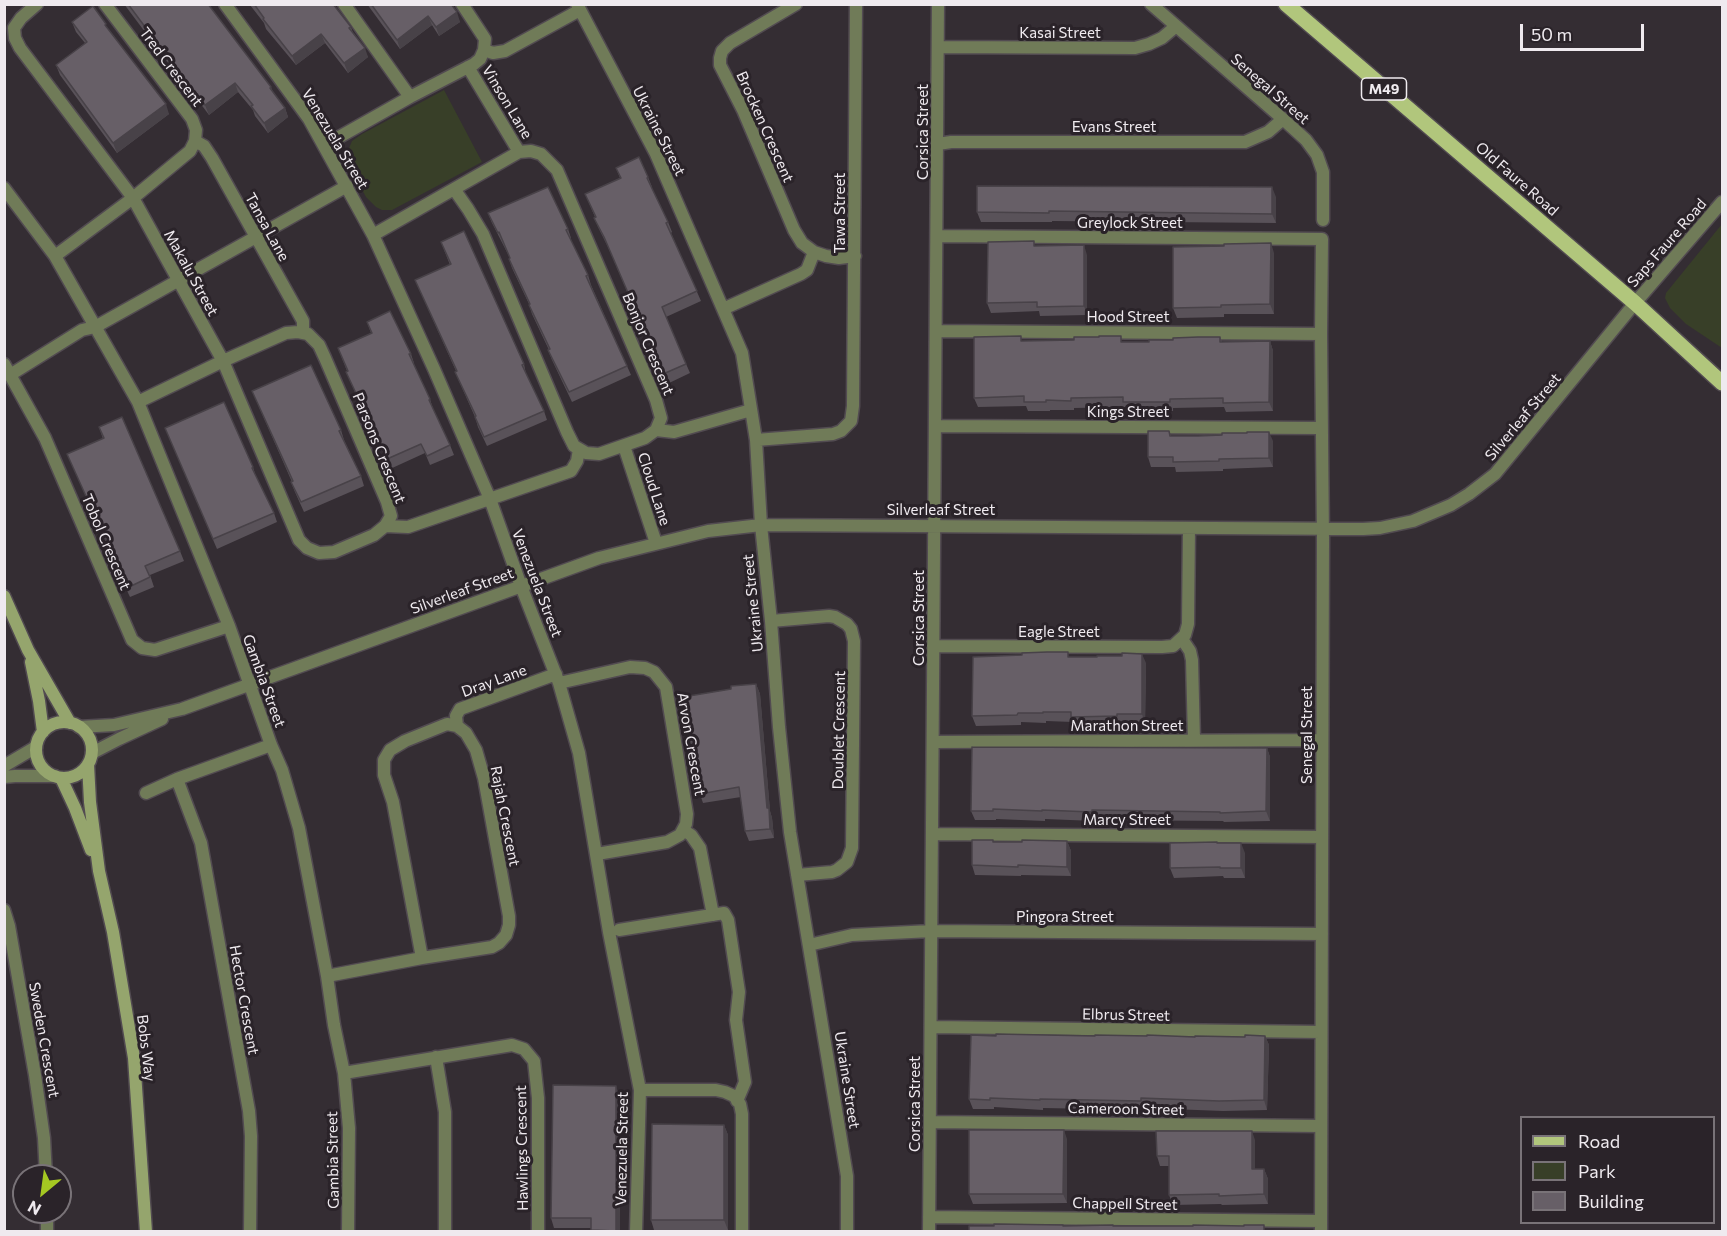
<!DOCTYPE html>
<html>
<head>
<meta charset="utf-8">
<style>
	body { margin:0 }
	#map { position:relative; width:1727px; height:1236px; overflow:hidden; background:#342d33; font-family:Commissioner,sans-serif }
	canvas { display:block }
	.frame { position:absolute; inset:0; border:6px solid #efeaef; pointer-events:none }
	.legend { position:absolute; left:1520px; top:1116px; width:195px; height:108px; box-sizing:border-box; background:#2a2329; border:2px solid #797378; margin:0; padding:8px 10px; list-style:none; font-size:18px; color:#efeaef }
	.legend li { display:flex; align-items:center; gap:12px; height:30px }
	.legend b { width:30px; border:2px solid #797378 }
	.north { position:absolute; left:12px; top:1164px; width:60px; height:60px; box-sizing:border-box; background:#2a2329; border:2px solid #797378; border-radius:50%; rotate:209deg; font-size:16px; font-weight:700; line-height:24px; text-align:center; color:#efeaef }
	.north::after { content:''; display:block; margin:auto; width:21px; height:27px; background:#a5c822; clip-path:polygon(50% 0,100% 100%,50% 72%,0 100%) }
	.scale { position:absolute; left:1520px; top:24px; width:124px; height:27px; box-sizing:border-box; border:3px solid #efeaef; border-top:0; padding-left:8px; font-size:18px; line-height:21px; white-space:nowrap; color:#efeaef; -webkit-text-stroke:4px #2a2329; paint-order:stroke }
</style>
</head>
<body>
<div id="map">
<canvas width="1727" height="1236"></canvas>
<div class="frame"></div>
<ul class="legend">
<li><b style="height:8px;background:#b1c67c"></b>Road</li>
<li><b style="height:16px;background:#383f28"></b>Park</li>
<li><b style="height:16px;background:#675f67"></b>Building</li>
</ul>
<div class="north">N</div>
<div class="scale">50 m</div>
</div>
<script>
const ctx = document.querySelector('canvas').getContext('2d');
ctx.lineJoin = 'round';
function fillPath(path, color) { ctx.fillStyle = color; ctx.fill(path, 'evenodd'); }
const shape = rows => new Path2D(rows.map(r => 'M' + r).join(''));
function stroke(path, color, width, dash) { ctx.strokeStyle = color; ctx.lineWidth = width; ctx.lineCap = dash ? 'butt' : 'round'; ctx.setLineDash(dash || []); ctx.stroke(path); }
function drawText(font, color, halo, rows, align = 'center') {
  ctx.font = font + ' Commissioner,sans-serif'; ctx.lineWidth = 6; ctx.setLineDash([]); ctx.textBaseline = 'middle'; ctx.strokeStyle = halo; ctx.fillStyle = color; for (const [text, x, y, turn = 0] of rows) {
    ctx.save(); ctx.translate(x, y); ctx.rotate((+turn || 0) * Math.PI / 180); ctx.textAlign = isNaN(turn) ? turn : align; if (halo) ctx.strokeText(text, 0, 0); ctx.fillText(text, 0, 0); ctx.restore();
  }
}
const green = shape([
	[444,90,482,162,392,210,382,210,376,207,366,197,345,158,352,141,362,134],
	[1722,224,1722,348,1686,324,1670,308,1665,298,1666,293]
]);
const street = shape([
	[37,4,21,18,14,28,15,38,20,48,133,198,223,361,299,540,307,548,319,553,334,552,374,535,385,526,391,516,387,502,325,358,319,345,308,334,298,332,286,333,223,361,138,402],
	[225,4,309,119,373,235,434,369,490,499,521,586,559,683,579,753,609,932,640,1090,636,1232],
	[344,4,410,97],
	[577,4,656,154,742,353,756,440,761,525,771,621,779,727,790,832,847,1176,847,1232],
	[796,4,730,43,722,51,720,58,720,65,743,110,794,230,802,243,814,252,826,256,839,258,855,256],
	[1151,4,1283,119,1306,140,1317,155,1323,172,1323,220],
	[938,47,1135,48,1149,44,1162,38,1175,27],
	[484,50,493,53,505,51,580,10],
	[468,67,519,152],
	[195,141,204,146,212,158,303,321,303,333],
	[938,144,951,142,1245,142,1268,132,1283,119],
	[325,145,410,97,474,64,480,59,484,50,485,39,462,4],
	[4,188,55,256,138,402,229,626,271,745,282,770,299,828,327,976,334,1025,344,1073,349,1128,348,1232],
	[373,235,519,152,531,151,541,154,557,170,656,400,661,418,656,430,645,438,599,454,586,453,574,446,567,432,483,234,468,209,454,189],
	[937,236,1322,239,1321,334,1323,539,1321,1232],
	[55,256,133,198,190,151,195,141,196,130,192,119,105,4],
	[723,309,801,274,807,270,814,252],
	[936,331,1321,334],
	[4,364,45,438,132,640,142,648,155,650,229,626],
	[10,375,82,330,95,327,347,186],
	[935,426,1321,428],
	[656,430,674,432,751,410],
	[756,440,833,434,841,431,851,421,853,406,856,4],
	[624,446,656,543],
	[385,526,408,527,571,471,577,461,579,449],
	[771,621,829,616,835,617,847,624,851,629,854,641,852,848,847,862,837,870,832,872,797,875],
	[1182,639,1190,651,1192,660,1194,740],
	[933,646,1162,647,1173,646,1185,635,1188,624,1189,528],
	[559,683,630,667,645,668,654,672,666,687,687,814,686,824,680,835,667,842,597,854],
	[457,726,456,716,460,709,556,674],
	[79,727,114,725,182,709,599,558,708,531,761,525,1363,529,1380,528,1413,521,1451,505,1469,494,1495,474,1635,303,1722,202],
	[933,742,1322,740],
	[92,753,119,739,162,719],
	[4,766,36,747],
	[4,777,15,776,55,776],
	[177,779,201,843,249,1111,251,1136,250,1232],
	[146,793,177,779,271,745],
	[683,830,691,835,700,848,713,915],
	[932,834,1322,837],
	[4,910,9,926,35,1075,44,1138,46,1176],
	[619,930,724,913,728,920,739,992,736,1020,745,1082,737,1101],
	[809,945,852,935,931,931,1322,934],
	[327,976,422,958,492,947,499,943,506,935,509,925,509,916,484,778,476,750,466,733,457,726,447,724,405,741,390,750,384,760,384,775,393,802,422,958],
	[931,1027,1321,1032],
	[436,1057,445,1112,445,1232],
	[344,1073,512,1045,524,1049,534,1061,538,1098,538,1232],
	[640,1090,716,1090,725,1092,734,1096,740,1104,742,1114,742,1232],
	[930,1122,1321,1126],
	[47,1212,47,1232],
	[929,1217,1321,1221],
	[929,1232,938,4]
]);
const secondary = shape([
	[4,596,28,650,70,723],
	[31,662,39,701,43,732],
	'36 750a28 28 0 1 1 56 0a28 28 0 1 1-56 0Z',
	[88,764,90,802,99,871,113,932,134,1058,146,1232],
	[61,778,75,808,91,850]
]);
const primary = shape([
	[1286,4,1635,303,1722,383]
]);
const wall = shape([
	[124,4,208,4,271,87,273,93,285,108,288,117,268,133,255,116,253,110,238,92,209,115,194,95,193,96],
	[248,4,333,4,351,27,353,33,368,57,348,73,325,43,296,65,266,29,264,23,250,5,249,6],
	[367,4,451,4,460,22,439,36,432,25,400,49],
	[72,22,108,29,169,114,117,153,60,75,56,65,85,43,76,32],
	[616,168,648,177,652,187,651,187,668,222,672,232,671,233,701,301,666,317,690,373,667,384,608,247,598,227,594,218,595,217,585,194,620,178],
	[1276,197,1276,223,1052,221,1052,222,981,222,977,212],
	[488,213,568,229,571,238,570,239,588,275,591,285,631,375,572,402,552,360,548,350,549,350,532,314,529,304,512,268,509,259,510,258,492,223],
	[441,242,524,364,526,374,544,411,547,420,487,446,478,427,475,417,455,372,456,371,415,280,450,265],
	[1036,246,1087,255,1087,315,1040,316,1039,311,991,313,987,303],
	[1274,253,1274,314,1224,314,1224,317,1177,318,1173,308],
	[367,322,411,354,414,363,413,363,430,399,433,409,450,445,454,455,430,465,425,453,390,469,350,381,346,372,347,371,338,348,371,333],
	[1220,337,1222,342,1270,341,1273,351,1273,411,1226,412,1224,407,1173,408,1173,411,1127,412,1125,407,1074,408,1074,410,1050,410,1050,411,1028,411,1026,406,978,407,974,398,1023,341,1149,342],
	[252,391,341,430,344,440,361,476,364,486,304,512,295,492,291,482,292,482],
	[99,427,180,551,184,561,150,575,154,587,130,597,110,555,107,545,108,545,67,454,103,439],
	[165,428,253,467,256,477,274,513,277,522,217,549],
	[1169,431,1171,436,1273,441,1273,467,1223,469,1223,471,1176,472,1175,467,1151,467,1148,457],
	[1070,657,1146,663,1145,724,1120,723,1120,725,1075,727,1073,722,1046,721,1046,723,1021,722,1021,725,976,726,972,716],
	[756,684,760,694,770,811,772,818,774,838,749,841,745,831,741,797,703,803,700,794],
	[1267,748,1270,757,1270,821,1224,822,1223,821,1095,820,1095,821,1045,819,1045,821,996,819,996,820,975,820,971,811],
	[1067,841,1071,851,1071,876,1021,875,1021,876,975,875,972,865,993,842],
	[1217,843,1245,853,1245,878,1224,878,1223,876,1174,878,1170,868],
	[1095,1036,1245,1037,1265,1036,1269,1045,1267,1110,1223,1111,1145,1108,1145,1110,1043,1108,1043,1110,994,1107,994,1109,973,1109,969,1099],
	[619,1095,620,1232,591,1232,591,1228,554,1228,551,1218],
	[724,1125,728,1135,728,1230,654,1230,651,1220],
	[1067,1139,1067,1203,973,1204,969,1194],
	[1255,1140,1255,1169,1264,1169,1268,1179,1268,1204,1222,1205,1221,1204,1173,1205,1169,1195,1169,1166,1160,1166,1157,1156]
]);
const shadedWall = shape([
	[457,12,460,22,439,36,436,27],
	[428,16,432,25,400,49,397,40],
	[321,34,325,43,296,65,292,56],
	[365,48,368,57,348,73,344,63],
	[235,83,238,92,209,115,205,105],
	[189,86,190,86,194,95,193,96],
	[166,104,169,114,117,153,113,143],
	[285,108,288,117,268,133,264,123],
	[1272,187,1276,197,1276,223,1272,214],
	[1271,243,1274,253,1274,314,1270,304],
	[1084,245,1087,255,1087,315,1084,306],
	[1270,341,1273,351,1273,411,1269,402],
	[1269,432,1273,441,1273,467,1269,458],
	[1142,654,1146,663,1145,724,1142,714],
	[756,684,760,694,770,811,772,818,774,838,770,829,767,808],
	[1267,748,1270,757,1270,821,1266,811],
	[1067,841,1071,851,1071,876,1067,867],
	[1241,843,1245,853,1245,878,1241,868],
	[1265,1036,1269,1045,1267,1110,1264,1100],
	[616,1086,619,1095,620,1232,616,1232],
	[724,1125,728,1135,728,1230,724,1220],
	[1064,1130,1067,1139,1067,1203,1063,1194],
	[1252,1131,1255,1140,1255,1179,1252,1169],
	[1264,1169,1268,1179,1268,1204,1264,1194]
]);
const building = shape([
	[128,4,208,4,271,87,270,88,285,108,264,123,251,106,253,105,235,83,205,105,190,86,189,86,128,4],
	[254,4,333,4,351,27,349,28,365,48,344,63,321,34,292,56,263,19,264,18,254,4],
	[371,4,451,4,457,12,436,27,428,16,397,40,371,4],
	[93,6,106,24,105,25,166,104,113,143,56,65,87,42,72,22,93,6],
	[639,157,648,177,647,178,668,222,666,223,697,291,662,307,686,364,663,374,604,237,594,218,596,217,585,194,621,178,616,168,639,157],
	[977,186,1272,187,1272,214,1049,211,1049,213,977,212,977,186],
	[548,187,568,229,566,230,588,275,586,276,627,366,569,392,548,350,550,349,529,305,530,304,509,259,510,258,499,232,498,233,488,213,548,187],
	[464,231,524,364,522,365,544,411,484,437,475,417,476,416,455,372,457,371,415,280,451,264,441,242,464,231],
	[1034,241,1034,246,1084,245,1084,306,1037,307,1037,302,987,303,988,242,1034,241],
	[1271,243,1270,304,1221,305,1221,307,1173,308,1173,247,1224,246,1224,244,1271,243],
	[390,311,411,354,409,354,430,399,429,400,450,445,427,456,421,444,387,459,346,372,348,371,338,348,372,333,367,322,390,311],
	[1021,336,1021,341,1074,340,1074,337,1099,337,1099,336,1121,336,1121,342,1149,342,1149,340,1173,340,1173,338,1198,337,1220,337,1220,342,1270,341,1269,402,1223,403,1223,398,1170,399,1170,402,1123,402,1123,397,1071,398,1071,401,1046,400,1046,402,1024,402,1024,396,974,398,974,337,1021,336],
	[311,365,341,430,339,431,361,476,301,502,291,482,293,481,252,391,311,365],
	[224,402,253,467,252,468,274,513,213,539,165,428,224,402],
	[122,417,180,551,145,566,150,577,127,588,107,545,108,545,67,454,104,438,99,427,122,417],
	[1148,431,1169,431,1170,436,1198,436,1222,435,1222,433,1247,433,1247,432,1269,432,1269,458,1219,459,1219,461,1173,462,1173,457,1148,457,1148,431],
	[1047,652,1068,652,1068,657,1097,657,1097,656,1122,656,1122,653,1142,654,1142,714,1117,714,1117,716,1071,717,1071,712,1043,712,1043,713,1018,713,1017,715,972,716,973,657,1022,655,1022,653,1047,652],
	[756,684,767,808,769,808,770,829,745,831,739,787,700,794,683,697,731,689,731,686,756,684],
	[972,747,1267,748,1266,811,1220,813,1220,812,1092,810,1092,812,1042,810,1042,811,993,809,993,811,971,811,972,747],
	[972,840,993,840,993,842,1022,842,1022,840,1067,841,1067,867,1018,865,1018,867,972,865,972,840],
	[1217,842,1217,843,1241,843,1241,868,1220,868,1220,867,1170,868,1170,843,1217,842],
	[996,1034,1095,1036,1095,1035,1147,1036,1147,1035,1195,1037,1195,1036,1245,1037,1245,1035,1265,1036,1264,1100,1219,1101,1141,1098,1141,1101,1040,1099,1040,1100,990,1098,990,1100,969,1099,971,1035,996,1036,996,1034],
	[553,1085,616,1086,616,1231,591,1230,591,1218,551,1218,553,1085],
	[652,1124,724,1125,724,1220,651,1220,652,1124],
	[969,1130,1064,1130,1063,1194,969,1194,969,1130],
	[1156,1131,1252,1131,1252,1169,1264,1169,1264,1194,1219,1196,1219,1194,1169,1195,1169,1156,1157,1156,1156,1131],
	[994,1224,1063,1225,1063,1226,1113,1225,1113,1226,1193,1226,1193,1225,1244,1226,1244,1225,1264,1225,1264,1232,969,1232,969,1226,994,1226,994,1224]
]);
const shields = [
	[1384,89,45]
];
const shieldNames = [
	["M49",1384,89]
];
const streetNames = [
	["Kasai Street",1060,33],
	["Tred Crescent",171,67,53],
	["Senegal Street",1270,89,41],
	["Vinson Lane",507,102,59],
	["Brocken Crescent",765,127,66],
	["Evans Street",1114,127],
	["Ukraine Street",659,131,63],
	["Corsica Street",923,132,-90],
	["Venezuela Street",335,139,59],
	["Old Faure Road",1517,179,41],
	["Tawa Street",840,213,-90],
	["Greylock Street",1130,223],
	["Tansa Lane",267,227,61],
	["Saps Faure Road",1667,243,-49],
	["Makalu Street",191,273,61],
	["Hood Street",1128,317],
	["Bonjor Crescent",648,344,67],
	["Kings Street",1128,412],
	["Silverleaf Street",1523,417,-50],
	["Parsons Crescent",379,448,68],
	["Cloud Lane",654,489,72],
	["Silverleaf Street",941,510],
	["Tobol Crescent",106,542,67],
	["Venezuela Street",537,583,69],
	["Silverleaf Street",462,591,-20],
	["Ukraine Street",753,603,-96],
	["Corsica Street",919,618,-90],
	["Eagle Street",1059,632],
	["Gambia Street",264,681,70],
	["Dray Lane",494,681,-20],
	["Marathon Street",1127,726],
	["Doublet Crescent",839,730,-89],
	["Senegal Street",1307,735,-90],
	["Arvon Crescent",691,744,80],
	["Rajah Crescent",505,816,79],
	["Marcy Street",1127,820],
	["Pingora Street",1065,917],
	["Hector Crescent",244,1000,80],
	["Elbrus Street",1126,1015,1],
	["Sweden Crescent",44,1040,80],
	["Bobs Way",146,1048,83],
	["Ukraine Street",847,1080,81],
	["Corsica Street",915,1104,-90],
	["Cameroon Street",1126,1109,1],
	["Hawlings Crescent",522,1148,-91],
	["Venezuela Street",622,1149,-89],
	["Gambia Street",333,1160,-91],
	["Chappell Street",1125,1204,1]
];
fillPath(green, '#383f28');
stroke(street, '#524b51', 15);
stroke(secondary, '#524b51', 15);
stroke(primary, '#524b51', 18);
stroke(street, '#707b58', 12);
stroke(secondary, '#95a56d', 12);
stroke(primary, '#b1c67c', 15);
fillPath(wall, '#595259');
fillPath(shadedWall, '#484248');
fillPath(building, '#675f67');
stroke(building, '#484248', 1.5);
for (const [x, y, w] of shields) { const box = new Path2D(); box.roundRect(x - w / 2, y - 11, w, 22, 4.5); ctx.fillStyle = '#2a2329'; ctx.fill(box); stroke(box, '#efeaef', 1.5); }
drawText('bold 14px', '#efeaef', null, shieldNames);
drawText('15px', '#efeaef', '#2a2329', streetNames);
</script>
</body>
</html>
